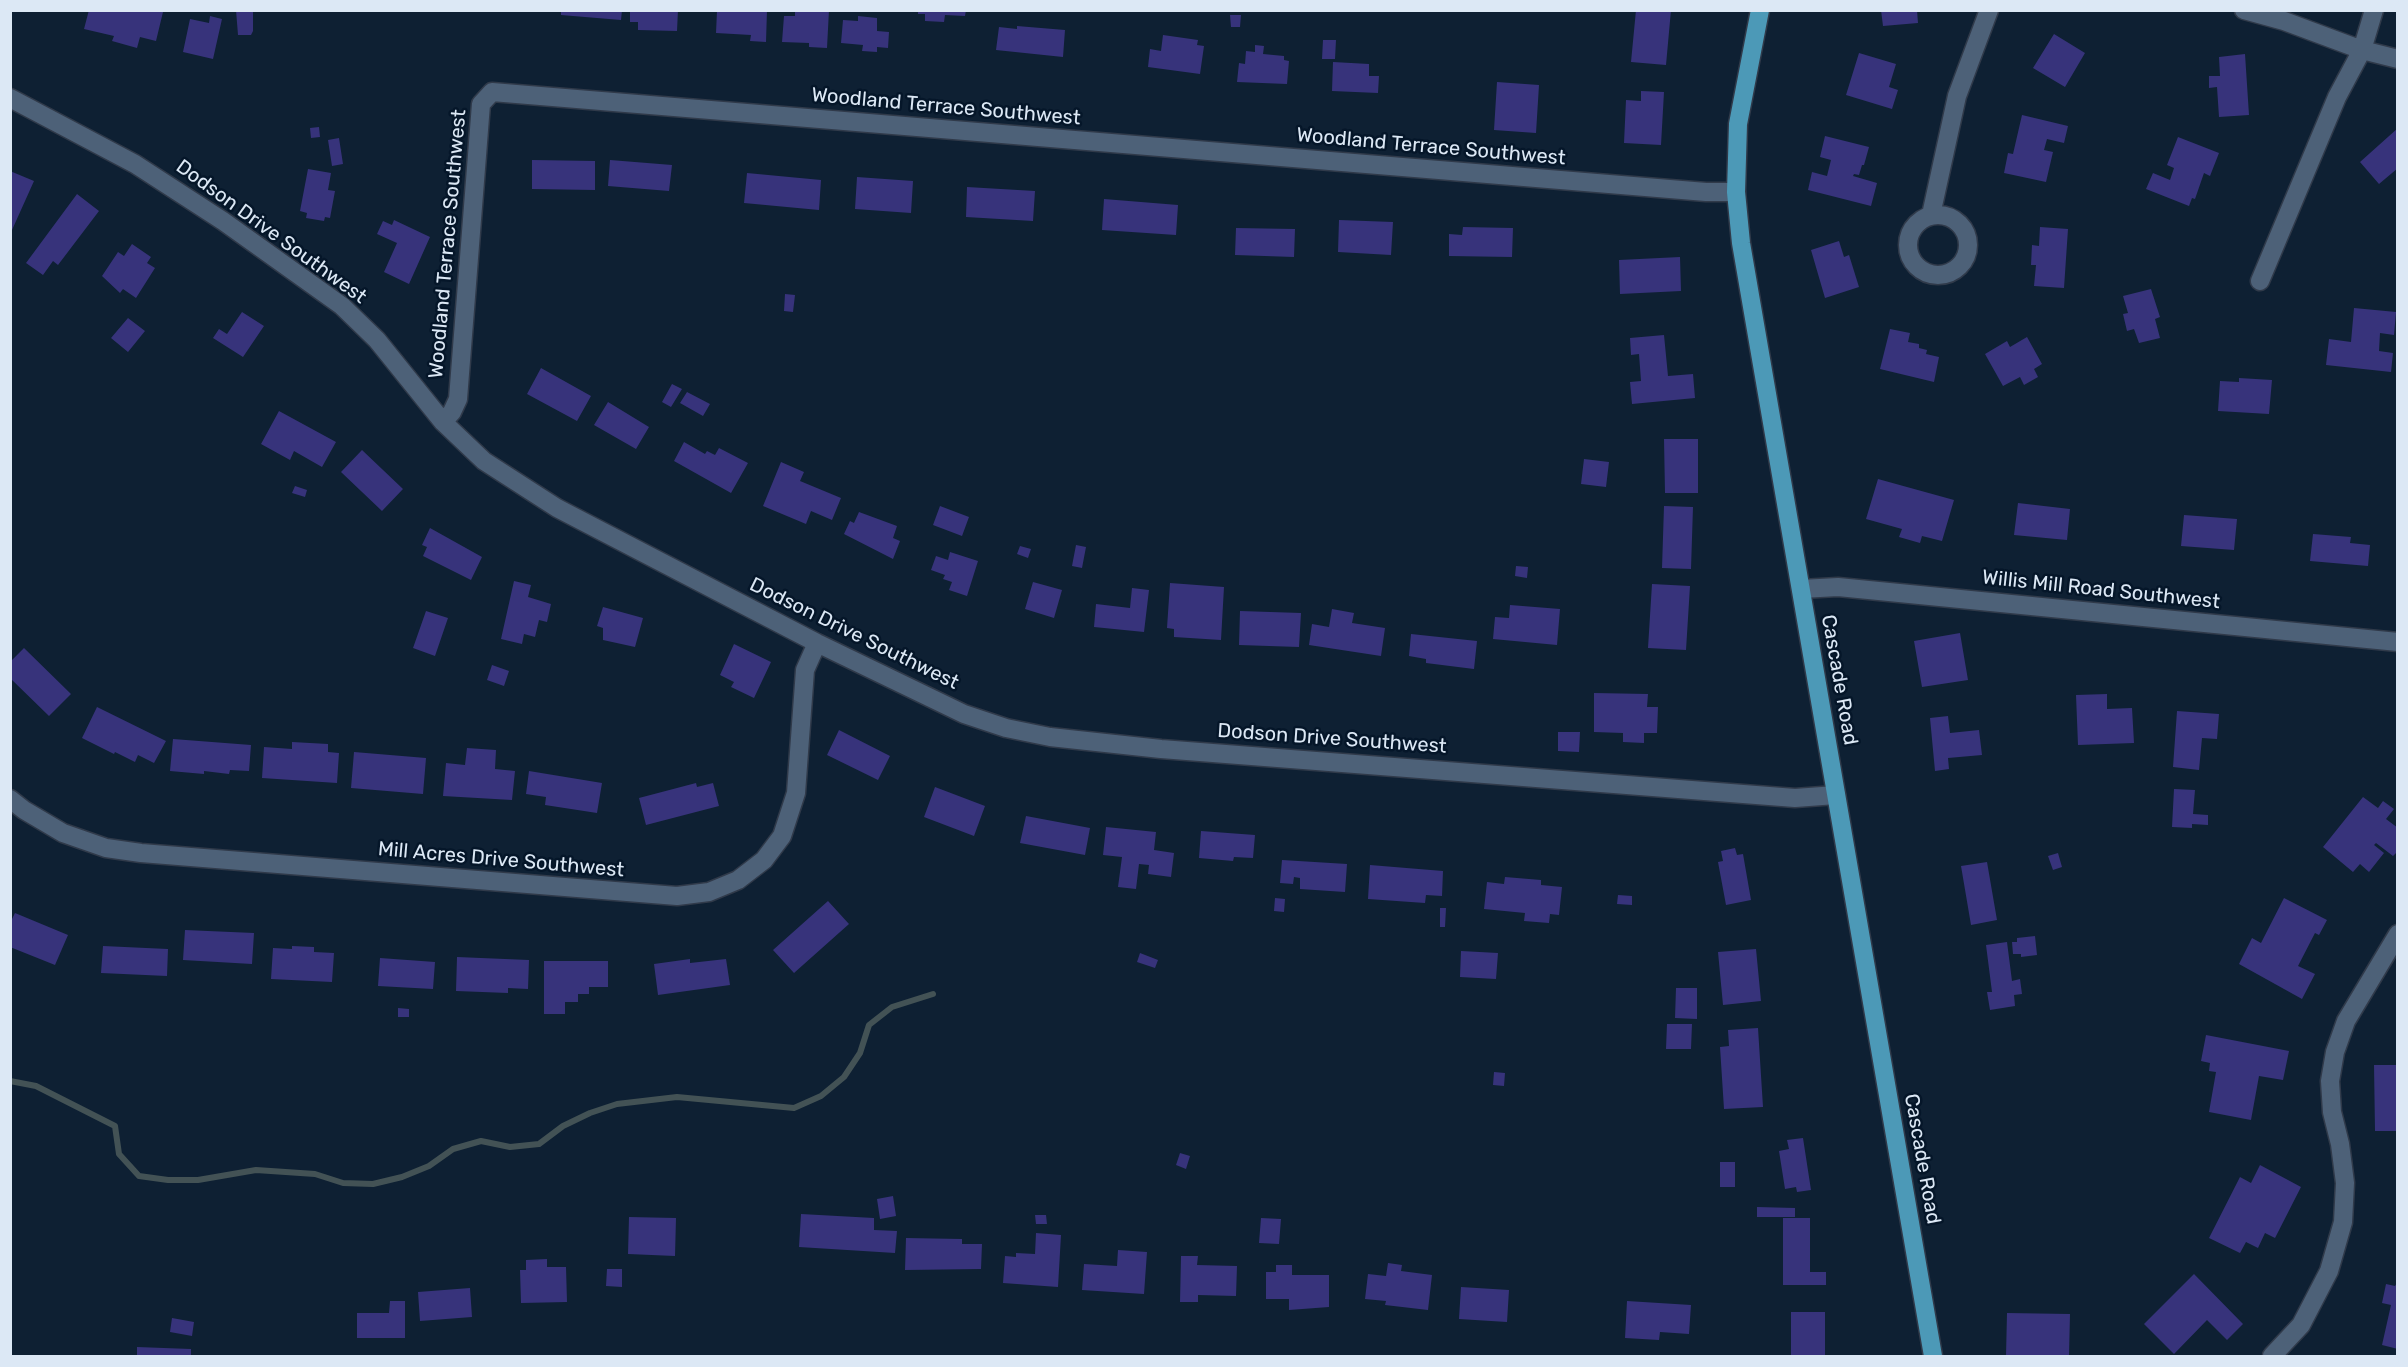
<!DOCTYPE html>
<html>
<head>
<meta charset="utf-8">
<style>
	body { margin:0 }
	#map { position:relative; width:2408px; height:1367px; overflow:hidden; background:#0e2033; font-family:Rubik,sans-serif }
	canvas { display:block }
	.frame { position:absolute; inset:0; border:12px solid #dce8f5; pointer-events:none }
</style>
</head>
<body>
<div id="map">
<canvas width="2408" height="1367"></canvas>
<div class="frame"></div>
</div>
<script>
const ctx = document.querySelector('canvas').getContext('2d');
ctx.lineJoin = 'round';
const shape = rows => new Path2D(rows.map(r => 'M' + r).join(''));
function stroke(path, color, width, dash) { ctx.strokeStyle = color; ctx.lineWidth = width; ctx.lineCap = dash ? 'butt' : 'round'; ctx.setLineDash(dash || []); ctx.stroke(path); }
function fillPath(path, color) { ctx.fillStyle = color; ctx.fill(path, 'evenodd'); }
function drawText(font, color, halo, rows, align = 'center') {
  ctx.font = font + ' Rubik,sans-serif'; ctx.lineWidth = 5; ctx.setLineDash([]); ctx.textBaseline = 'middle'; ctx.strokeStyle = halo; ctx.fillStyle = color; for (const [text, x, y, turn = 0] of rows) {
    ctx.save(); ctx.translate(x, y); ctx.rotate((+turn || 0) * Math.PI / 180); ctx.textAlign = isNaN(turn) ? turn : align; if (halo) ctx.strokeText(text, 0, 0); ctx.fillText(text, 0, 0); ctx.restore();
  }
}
const stream = shape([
	[10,1081,36,1086,115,1126,119,1154,139,1176,168,1180,198,1180,256,1170,315,1174,343,1183,373,1184,402,1177,429,1166,453,1149,481,1141,510,1147,539,1144,563,1126,590,1113,617,1104,677,1097,794,1108,821,1096,844,1077,860,1053,869,1025,892,1007,933,994]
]);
const building = shape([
	[89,10,158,10,163,12,156,41,140,37,137,48,112,41,114,36,84,29],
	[236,10,253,10,253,31,251,35,238,35],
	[561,10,622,10,621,20,561,15],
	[630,10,678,10,677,31,638,30,638,22,630,22],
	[737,10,767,10,766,42,750,41,751,35,716,33,717,11],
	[795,10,829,10,827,48,809,47,809,43,782,42,784,16,795,16],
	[918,10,966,10,965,16,945,15,944,22,925,21,925,14,918,14],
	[1636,10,1671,10,1666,65,1631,62],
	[1881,10,1917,10,1918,23,1883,26],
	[1230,15,1241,15,1240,27,1231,27],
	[210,16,222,19,213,59,183,52,190,19,209,23],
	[858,16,877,18,877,31,889,32,888,48,877,47,877,52,862,51,863,45,841,43,843,20,858,21],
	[1017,26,1065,30,1063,57,996,50,999,27,1017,29],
	[2054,34,2085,53,2065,87,2033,68],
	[1163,35,1198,40,1197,45,1204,46,1200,74,1148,67,1150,49,1161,51],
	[1323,40,1336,40,1335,59,1322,59],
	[1255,45,1264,46,1263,54,1284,56,1284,60,1289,61,1287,84,1237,82,1239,63,1245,64,1246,51,1255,52],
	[1859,53,1896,64,1889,87,1898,90,1892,109,1846,95],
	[2245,54,2249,115,2219,117,2217,87,2209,88,2209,76,2220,76,2219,57],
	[1333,62,1369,64,1369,76,1379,76,1378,93,1332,91],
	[1497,82,1539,85,1536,133,1494,130],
	[1641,91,1664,92,1661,145,1624,143,1626,100,1641,101],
	[2022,115,2068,126,2064,143,2047,139,2044,150,2053,152,2046,182,2004,173,2008,153,2013,154],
	[319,127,320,137,311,138,310,128],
	[2398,128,2398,168,2379,184,2360,162],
	[1825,136,1869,147,1864,165,1862,165,1859,175,1854,174,1853,176,1877,183,1871,206,1808,190,1812,172,1827,176,1831,160,1820,157],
	[2178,137,2219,153,2210,176,2204,173,2195,199,2192,198,2189,206,2146,189,2153,173,2170,180,2174,168,2167,165],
	[339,138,343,164,332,166,328,140],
	[532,160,595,161,595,190,532,189],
	[610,160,672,165,669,191,608,186],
	[308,169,331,173,328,190,335,191,330,218,325,217,324,221,306,218,307,213,300,211],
	[10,171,34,181,12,230,10,229],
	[747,173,821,180,819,210,744,203],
	[857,177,913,181,911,213,855,209],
	[967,187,1035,191,1033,221,966,217],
	[77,194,99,211,58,265,53,261,43,275,26,263],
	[1104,199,1178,205,1176,235,1102,230],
	[394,220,430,237,409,284,384,272,397,243,377,234,383,221,392,225],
	[1339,220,1393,222,1391,255,1338,252],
	[1463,227,1513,228,1512,257,1449,256,1449,234,1462,235],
	[2040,227,2068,229,2064,288,2034,286,2036,265,2031,265,2032,245,2039,246],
	[1236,228,1295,229,1294,257,1235,255],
	[1839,241,1844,257,1849,255,1859,287,1825,298,1811,250],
	[132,244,151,257,147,263,155,268,136,298,123,289,120,293,102,276,118,252,124,256],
	[1680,257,1681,291,1620,294,1619,260],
	[2151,289,2160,317,2155,319,2160,338,2139,343,2134,329,2127,331,2123,314,2128,313,2123,296],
	[785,294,795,295,793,312,784,311],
	[2354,308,2396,312,2394,335,2380,333,2379,351,2393,353,2391,372,2326,365,2329,339,2351,342],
	[242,312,264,326,243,357,213,338,219,329,227,334],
	[128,318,145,331,128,352,111,338],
	[1890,329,1910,333,1908,342,1919,344,1919,348,1927,350,1926,354,1939,357,1934,382,1880,369],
	[1664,335,1668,376,1693,374,1695,398,1632,404,1630,382,1641,381,1639,354,1631,355,1630,338],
	[2027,337,2042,364,2034,369,2038,377,2024,385,2020,377,2003,386,1985,354,2007,341,2010,347],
	[541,368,591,396,577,421,527,394],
	[2239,378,2272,380,2269,414,2218,411,2220,381,2239,382],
	[672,384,682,389,671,407,662,402],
	[687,392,710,404,703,416,680,403],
	[608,402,649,427,636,449,594,425],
	[279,411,336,442,322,467,294,451,290,460,261,444],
	[1664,439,1698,439,1698,493,1665,493],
	[684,442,705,454,707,451,715,455,719,448,748,463,731,493,674,461],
	[362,450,403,489,382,511,341,472],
	[1584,459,1609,462,1606,487,1581,484],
	[781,462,804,472,800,481,841,498,832,520,811,511,806,524,763,506],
	[1878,479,1954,500,1942,541,1922,536,1920,543,1899,537,1902,529,1866,519],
	[295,486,307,490,305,497,292,493],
	[2018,503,2070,509,2067,540,2014,535],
	[940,506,969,517,962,536,933,525],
	[1664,506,1693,507,1691,569,1662,568],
	[859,512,897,526,893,538,900,541,893,559,844,534,850,521,854,523],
	[2184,515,2237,519,2234,550,2181,546],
	[430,528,482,557,471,580,423,556,427,547,422,545],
	[2313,534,2351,537,2350,543,2370,545,2368,566,2310,561],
	[1076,545,1086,547,1082,568,1072,566],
	[1020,546,1031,549,1028,558,1017,554],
	[950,552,978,561,967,596,949,590,952,582,943,579,945,575,931,570,936,556,948,560],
	[1516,566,1528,567,1527,578,1515,576],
	[514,581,531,585,528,597,551,604,547,622,539,620,535,637,524,634,522,644,501,639],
	[1033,582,1062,590,1054,618,1025,609],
	[1170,583,1224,587,1221,640,1174,637,1174,629,1167,628],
	[1652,584,1690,586,1686,650,1648,648],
	[1132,588,1149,590,1144,632,1094,627,1096,604,1130,608],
	[1510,605,1560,609,1557,645,1493,639,1495,617,1509,618],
	[603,607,643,618,635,647,603,640,603,628,597,626],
	[1332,609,1354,613,1352,623,1385,628,1381,656,1309,645,1312,624,1329,627],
	[426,611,448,618,435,656,413,648],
	[1240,611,1301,613,1299,647,1239,645],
	[1960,633,1968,680,1922,687,1914,641],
	[1411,634,1477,641,1474,669,1426,663,1426,659,1409,656],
	[734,644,771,662,754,698,731,687,734,682,720,675],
	[24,648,71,694,49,716,10,678,10,662],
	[492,665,509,671,504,686,487,680],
	[1594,693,1648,694,1647,707,1658,707,1657,733,1644,733,1644,743,1623,742,1623,733,1594,732],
	[2107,694,2107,709,2132,708,2134,743,2078,745,2076,695],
	[97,707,166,741,154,763,138,755,135,762,115,752,114,754,82,738],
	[2177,711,2219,714,2217,739,2202,738,2199,770,2173,767],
	[1948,716,1950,733,1979,730,1982,755,1948,758,1949,769,1935,771,1930,718],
	[839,730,890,756,878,780,827,755],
	[1558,732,1580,732,1579,752,1558,751],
	[173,739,251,745,249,771,230,770,229,774,204,771,204,774,170,771],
	[292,742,328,744,328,752,339,753,337,783,262,778,264,747,292,749],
	[467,748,496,750,495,769,515,771,512,800,443,796,446,763,465,765],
	[354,752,426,758,423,794,351,788],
	[529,771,602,783,597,813,545,805,546,797,526,794],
	[696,783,697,787,713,783,719,806,646,825,639,798],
	[935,787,985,806,974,836,924,817],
	[2174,789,2195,790,2193,814,2208,815,2208,825,2192,824,2192,828,2172,827],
	[2363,797,2378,808,2383,801,2394,809,2386,819,2398,828,2398,851,2393,856,2376,843,2374,845,2384,853,2369,872,2360,864,2353,872,2323,847],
	[1026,816,1090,828,1085,855,1020,843],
	[1106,827,1156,832,1154,850,1174,853,1171,877,1148,874,1149,865,1139,864,1136,889,1118,887,1122,857,1103,855],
	[1201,831,1255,835,1253,858,1234,857,1233,861,1199,858],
	[1735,848,1737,855,1743,854,1751,900,1726,905,1718,862,1723,861,1721,851],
	[2058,853,2062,867,2053,870,2048,856],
	[1282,860,1347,864,1345,892,1300,889,1300,878,1294,877,1293,884,1280,883],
	[1987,862,1997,920,1971,925,1961,866],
	[1370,865,1443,871,1442,896,1426,895,1425,903,1368,899],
	[1505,877,1541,880,1541,885,1562,887,1559,915,1550,914,1549,923,1524,921,1525,913,1484,909,1487,882,1504,884],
	[1618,895,1632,896,1632,905,1617,904],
	[1275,898,1285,899,1284,912,1274,911],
	[2284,898,2327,920,2319,935,2315,933,2298,966,2315,974,2302,999,2239,964,2252,938,2261,943],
	[828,901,849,924,794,973,773,950],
	[1440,908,1446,908,1445,927,1440,927],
	[15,913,68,935,55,965,10,947,10,923],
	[185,930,254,933,252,964,183,960],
	[2035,936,2037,955,2021,957,2021,954,2013,954,2012,942,2017,942,2017,938],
	[2007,942,2012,981,2020,979,2022,994,2014,995,2015,1006,1990,1010,1987,992,1992,992,1986,945],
	[103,946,168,949,167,976,101,973],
	[292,946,314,947,314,952,334,953,332,982,271,979,273,948,292,949],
	[1756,949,1761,1001,1723,1005,1718,952],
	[1461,951,1498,953,1496,979,1460,977],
	[1140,953,1158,960,1155,968,1137,962],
	[457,957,529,960,528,989,508,988,508,993,456,991],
	[380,958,435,962,433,989,378,986],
	[690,959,690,963,726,959,730,985,658,995,654,964],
	[544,961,608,961,608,987,589,987,589,994,578,994,578,1002,565,1002,565,1014,544,1014],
	[1676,988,1697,988,1697,1019,1675,1018],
	[398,1008,409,1009,409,1017,398,1017],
	[1667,1024,1692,1024,1691,1049,1666,1049],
	[1758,1028,1763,1107,1724,1109,1720,1047,1729,1046,1728,1030],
	[2206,1035,2289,1051,2283,1080,2259,1076,2251,1120,2209,1112,2216,1072,2209,1071,2210,1063,2201,1061],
	[2374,1065,2398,1065,2398,1131,2375,1131],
	[1494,1072,1505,1073,1504,1086,1493,1085],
	[1803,1138,1811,1190,1797,1192,1796,1187,1785,1189,1779,1151,1789,1149,1787,1140],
	[1180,1153,1190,1156,1186,1169,1176,1165],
	[1720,1162,1735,1162,1735,1187,1720,1187],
	[2260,1165,2301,1187,2275,1238,2265,1233,2258,1248,2246,1242,2240,1253,2209,1238,2240,1177,2251,1183],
	[893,1196,896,1216,880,1219,877,1199],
	[1757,1207,1795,1208,1795,1217,1757,1217],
	[801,1214,874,1218,874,1230,897,1231,895,1253,799,1247],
	[1035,1215,1046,1215,1047,1224,1036,1224],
	[629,1217,676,1218,675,1256,628,1254],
	[1261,1218,1281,1219,1279,1244,1259,1243],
	[1783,1218,1810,1218,1810,1272,1826,1272,1826,1285,1783,1285],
	[1036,1233,1061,1235,1058,1287,1003,1283,1005,1256,1016,1257,1016,1253,1035,1254],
	[906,1238,962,1239,962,1244,982,1244,981,1269,905,1270],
	[1118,1250,1147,1252,1144,1294,1082,1290,1084,1264,1117,1266],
	[1181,1256,1198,1256,1197,1265,1237,1266,1236,1296,1198,1295,1198,1302,1180,1302],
	[547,1259,547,1267,566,1267,567,1302,521,1303,520,1270,526,1270,526,1260],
	[1388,1263,1402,1265,1401,1271,1432,1275,1428,1310,1385,1305,1386,1301,1365,1299,1368,1274,1386,1276],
	[1276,1265,1292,1265,1292,1275,1329,1275,1329,1307,1289,1310,1289,1299,1266,1299,1266,1272,1276,1272],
	[607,1269,622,1269,622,1287,606,1286],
	[2194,1274,2243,1324,2227,1340,2207,1320,2174,1354,2144,1324],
	[2398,1281,2398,1349,2382,1345,2391,1305,2382,1303,2386,1284,2395,1286],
	[1461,1287,1509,1290,1507,1322,1459,1319],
	[470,1288,472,1317,420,1321,418,1292],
	[390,1301,405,1301,405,1338,357,1338,357,1313,389,1313],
	[1627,1301,1691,1305,1689,1334,1660,1332,1659,1340,1625,1338],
	[1791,1312,1825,1312,1825,1356,1791,1356],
	[2007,1313,2070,1314,2069,1356,2006,1356],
	[172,1318,194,1322,192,1336,170,1332],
	[137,1347,191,1349,191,1356,137,1356]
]);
const minor = shape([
	[2244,10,2284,21,2362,50,2398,59],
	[10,98,135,164,223,221,342,306,377,340,443,422,484,461,557,508,817,643,964,714,1006,728,1050,737,1161,749,1795,798,1836,795],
	'1908 245a30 30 0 1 1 60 0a30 30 0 1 1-60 0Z',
	[1931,215,1957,96,1989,10],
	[2260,281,2337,97,2362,50,2374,10],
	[443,422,452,412,458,399,481,104,492,92,1706,192,1736,192],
	[1801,589,1838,587,2398,642],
	[10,799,24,810,63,833,106,848,141,853,677,896,709,892,738,880,764,860,782,836,796,793,805,670,817,643],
	[2272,1356,2301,1325,2329,1271,2343,1222,2345,1183,2340,1144,2332,1112,2330,1081,2335,1052,2346,1021,2398,934]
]);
const major = shape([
	[1760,10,1738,124,1736,192,1741,243,1933,1356]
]);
const streetNames = [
	["Woodland Terrace Southwest",946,107,5],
	["Woodland Terrace Southwest",1431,147,5],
	["Dodson Drive Southwest",271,232,36],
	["Woodland Terrace Southwest",448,244,-85],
	["Willis Mill Road Southwest",2101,590,6],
	["Dodson Drive Southwest",854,634,26],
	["Cascade Road",1839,680,80],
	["Dodson Drive Southwest",1332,739,4],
	["Mill Acres Drive Southwest",501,860,5],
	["Cascade Road",1922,1159,80]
];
stroke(stream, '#435255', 6);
fillPath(building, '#37337b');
stroke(minor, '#303a4a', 21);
stroke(major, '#303a4a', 21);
stroke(minor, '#4d6178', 18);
stroke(major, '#4c99b7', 18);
drawText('20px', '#dce8f5', '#051629', streetNames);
</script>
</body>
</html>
